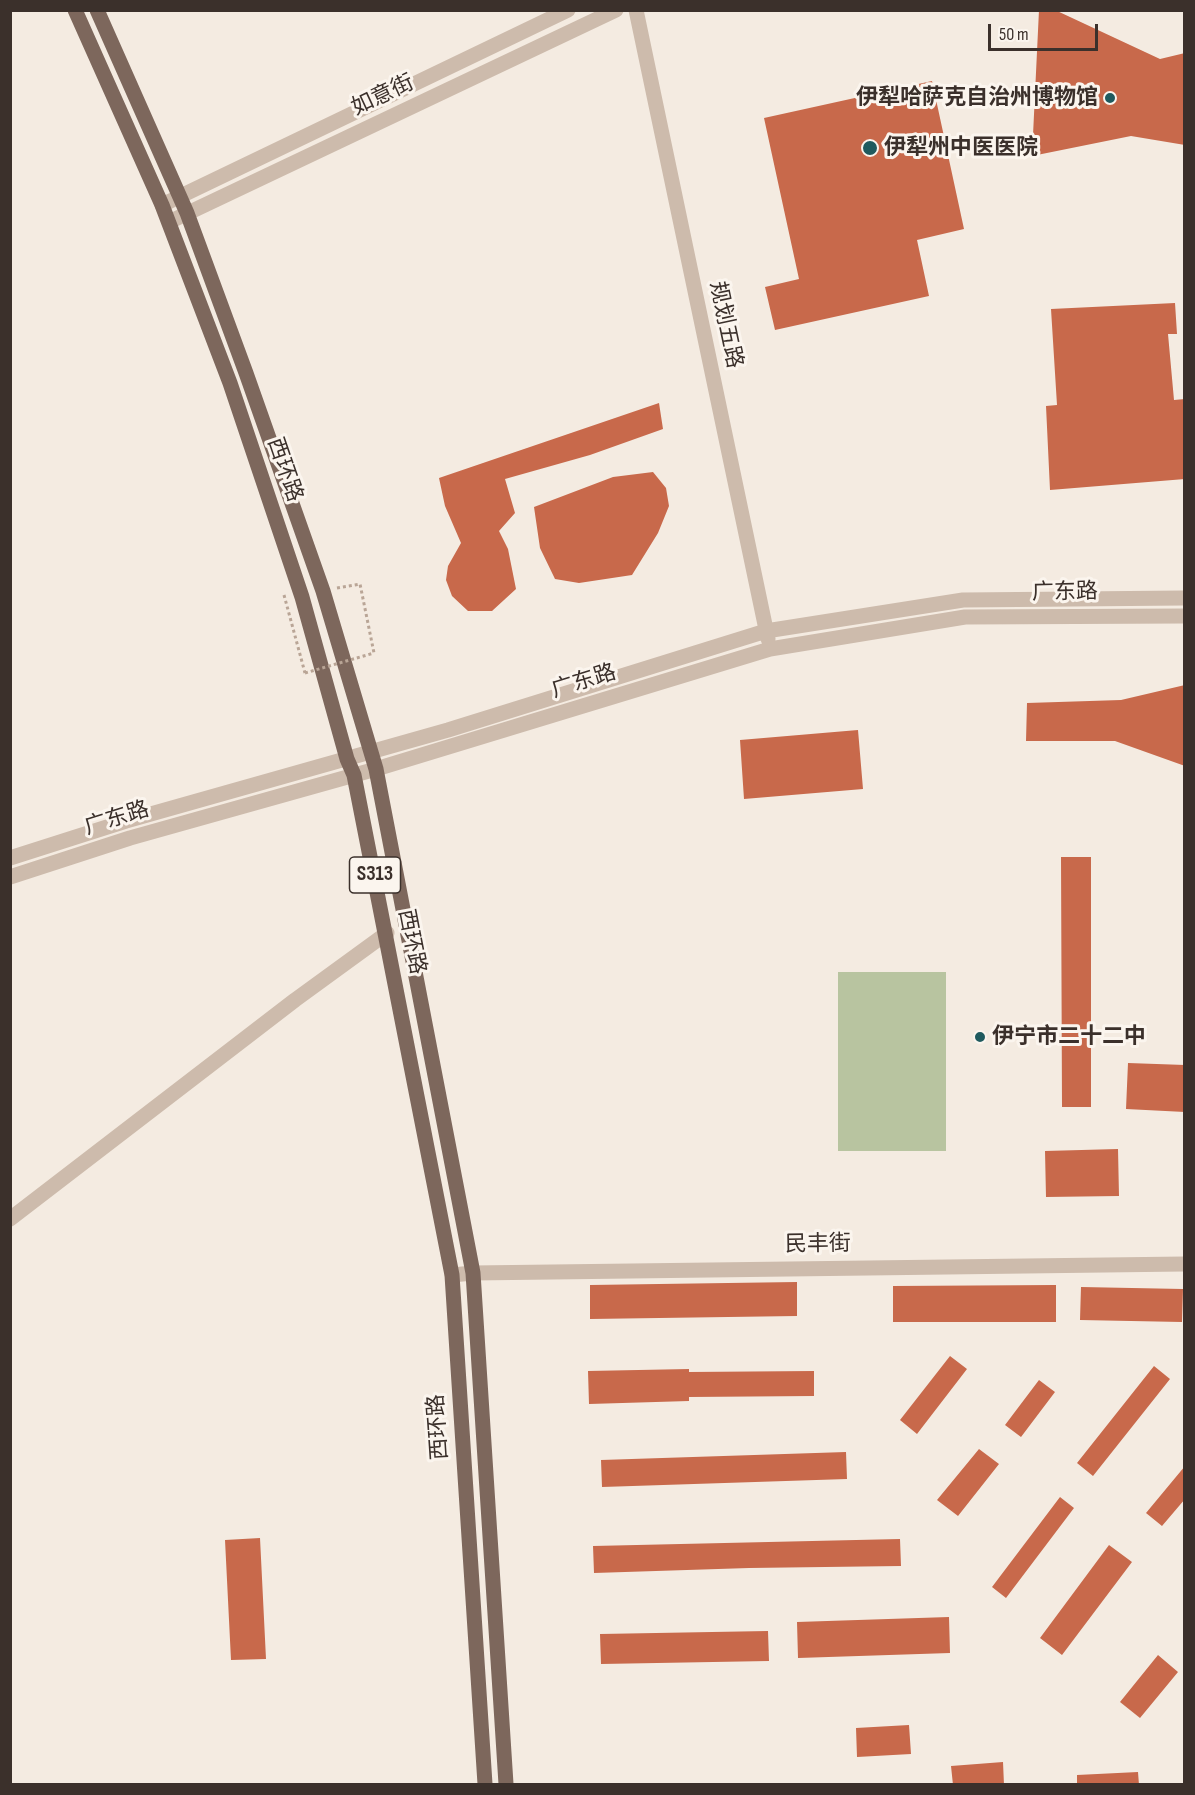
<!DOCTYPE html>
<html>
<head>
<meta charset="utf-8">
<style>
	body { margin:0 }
	#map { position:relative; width:1195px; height:1795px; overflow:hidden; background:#f4ebe1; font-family:"Sofia Sans Condensed",sans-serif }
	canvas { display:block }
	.frame { position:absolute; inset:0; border:12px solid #3b302b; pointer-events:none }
	.scale { position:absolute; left:988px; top:24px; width:110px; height:27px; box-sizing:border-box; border:3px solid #3b302b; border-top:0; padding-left:8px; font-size:18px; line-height:21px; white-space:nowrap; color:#3b302b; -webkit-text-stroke:4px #fbf5ee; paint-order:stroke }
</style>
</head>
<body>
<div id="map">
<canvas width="1195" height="1795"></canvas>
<div class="frame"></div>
<div class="scale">50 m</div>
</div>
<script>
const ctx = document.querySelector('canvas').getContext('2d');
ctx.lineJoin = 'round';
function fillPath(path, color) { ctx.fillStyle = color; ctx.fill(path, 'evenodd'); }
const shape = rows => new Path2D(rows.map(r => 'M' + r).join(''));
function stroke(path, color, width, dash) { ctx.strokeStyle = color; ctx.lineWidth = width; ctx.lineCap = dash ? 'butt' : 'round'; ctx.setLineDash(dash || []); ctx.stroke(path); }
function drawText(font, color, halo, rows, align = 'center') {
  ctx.font = font + ' "Sofia Sans Condensed","Noto Sans SC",sans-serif'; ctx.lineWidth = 6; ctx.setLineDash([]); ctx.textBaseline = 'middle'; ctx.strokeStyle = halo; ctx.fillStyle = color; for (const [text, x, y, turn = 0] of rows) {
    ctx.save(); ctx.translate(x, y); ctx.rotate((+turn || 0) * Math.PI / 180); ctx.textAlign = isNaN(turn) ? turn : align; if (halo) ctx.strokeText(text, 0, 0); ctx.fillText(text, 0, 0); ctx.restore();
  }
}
const green = shape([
	[838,972,946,972,946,1151,838,1151]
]);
const building = shape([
	[1039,10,1055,10,1160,59,1185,53,1185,145,1131,136,1032,156],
	[932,81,964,229,917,240,929,296,775,330,765,287,799,279,764,118],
	[1175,303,1177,334,1168,334,1174,400,1185,399,1185,479,1050,490,1046,406,1057,405,1051,309],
	[659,403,663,429,590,455,505,479,515,513,499,531,508,549,516,589,492,611,468,611,452,596,446,580,448,566,461,543,445,506,439,478],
	[653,472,666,488,669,506,658,533,632,575,579,583,555,579,540,548,534,507,613,477],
	[1185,685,1185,766,1115,741,1026,741,1027,703,1121,700],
	[858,730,863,789,744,799,740,740],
	[1061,857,1091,857,1091,1107,1062,1107],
	[1128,1063,1185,1065,1185,1112,1126,1109],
	[1118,1149,1119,1196,1046,1197,1045,1151],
	[797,1282,797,1316,590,1319,590,1285],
	[1056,1285,1056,1322,893,1322,893,1286],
	[1081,1287,1183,1289,1182,1322,1080,1320],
	[950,1356,967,1369,917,1434,900,1420],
	[1154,1366,1170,1379,1093,1476,1077,1463],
	[689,1369,689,1372,814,1371,814,1396,689,1397,689,1401,589,1404,588,1371],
	[1039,1380,1055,1392,1021,1437,1005,1425],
	[979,1449,999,1464,958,1516,937,1500],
	[846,1452,847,1479,602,1487,601,1460],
	[1185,1466,1185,1499,1162,1526,1146,1513],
	[1060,1497,1074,1508,1006,1598,992,1587],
	[260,1538,266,1659,231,1660,225,1540],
	[900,1539,901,1566,749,1568,594,1573,593,1546],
	[1109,1545,1132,1562,1062,1655,1040,1638],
	[949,1617,950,1653,798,1658,797,1622],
	[768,1631,769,1661,601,1664,600,1634],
	[1158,1655,1178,1672,1140,1718,1120,1702],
	[909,1725,911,1754,857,1757,856,1728],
	[1003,1762,1004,1785,953,1785,951,1766],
	[1138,1772,1139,1785,1077,1785,1077,1775]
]);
const path = shape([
	[337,588,360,584,374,653],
	[284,595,305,673]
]);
const minor = shape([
	[636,10,768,639],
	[162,205,568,10],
	[169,222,616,10],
	[10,858,126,821,448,730,766,631,963,600,1184,598],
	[10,877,130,838,376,769,770,649,965,617,1184,616],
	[10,1219,295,1000,387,933],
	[452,1275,473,1273,1184,1264]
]);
const major = shape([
	[75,10,162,205,230,383,302,597,347,759,354,775,452,1275,485,1784],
	[97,10,187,213,246,373,323,591,376,769,473,1273,506,1784]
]);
const pathBridge = shape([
	[305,673,374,653]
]);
const markers = [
	[1110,98,6,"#1f5a5e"],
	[870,148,8,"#1f5a5e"],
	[980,1037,6,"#1f5a5e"]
];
const shields = [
	[375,875,51]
];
const shieldNames = [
	["S313",375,875]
];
const streetNames = [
	["如意街",383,96,-25],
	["规划五路",725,325,78],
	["西环路",284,470,71],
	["广东路",1065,593,-1],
	["广东路",584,682,-17],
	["广东路",117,819,-17],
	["西环路",411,942,79],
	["民丰街",818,1245,-1],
	["西环路",439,1427,-94]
];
const poiNames = [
	["伊犁哈萨克自治州博物馆",1098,98,"right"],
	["伊犁州中医医院",884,148],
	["伊宁市二十二中",992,1037]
];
fillPath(green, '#b8c4a0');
fillPath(building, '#c8694b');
stroke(path, '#b9a596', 3, [3, 3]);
stroke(minor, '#cdbbac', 15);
stroke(major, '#7d675c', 15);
stroke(pathBridge, '#b9a596', 3, [3, 3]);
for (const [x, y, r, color] of markers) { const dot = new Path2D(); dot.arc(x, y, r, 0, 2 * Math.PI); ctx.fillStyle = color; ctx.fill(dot); stroke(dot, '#fbf5ee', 2); }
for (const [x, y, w] of shields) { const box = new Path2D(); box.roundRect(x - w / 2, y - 18, w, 36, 4.5); ctx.fillStyle = '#fbf5ee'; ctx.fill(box); stroke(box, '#3b302b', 1.5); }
drawText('bold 21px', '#3b302b', null, shieldNames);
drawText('22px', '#3b302b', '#fbf5ee', streetNames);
drawText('bold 22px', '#3b302b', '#fbf5ee', poiNames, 'left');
</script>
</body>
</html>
